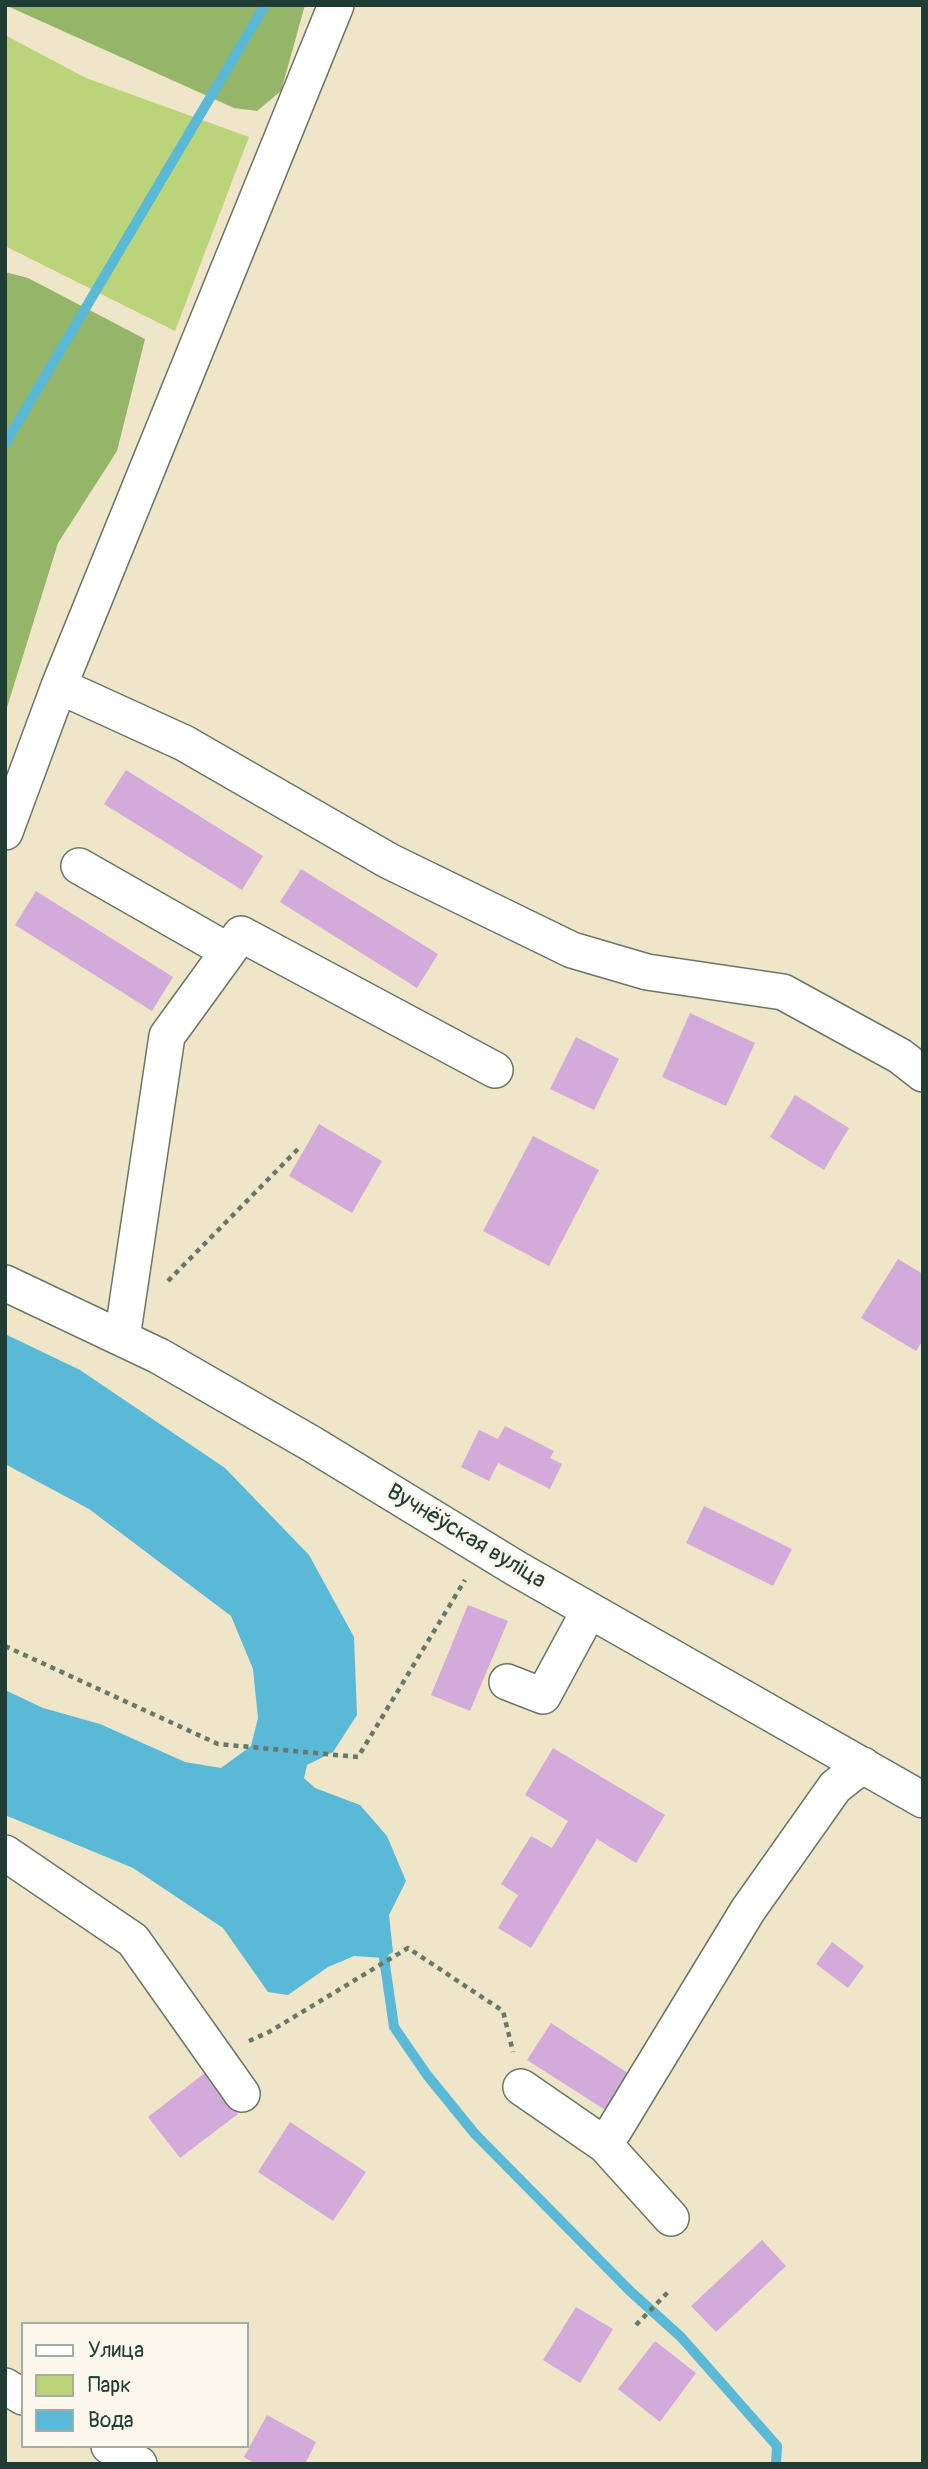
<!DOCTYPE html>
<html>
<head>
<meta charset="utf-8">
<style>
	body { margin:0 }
	#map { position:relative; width:928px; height:2469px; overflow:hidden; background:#efe5c8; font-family:Pangolin,sans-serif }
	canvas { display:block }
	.frame { position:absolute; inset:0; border:7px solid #1f3d34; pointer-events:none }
	.legend { position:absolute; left:21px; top:2322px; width:228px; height:126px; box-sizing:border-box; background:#fbf7ec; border:2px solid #a3ada2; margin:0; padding:9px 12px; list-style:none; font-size:21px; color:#1f3d34 }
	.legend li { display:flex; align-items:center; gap:14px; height:35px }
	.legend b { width:35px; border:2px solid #a3ada2 }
</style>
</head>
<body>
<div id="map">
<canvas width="928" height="2469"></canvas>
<div class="frame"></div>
<ul class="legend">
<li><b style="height:9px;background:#fff"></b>Улица</li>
<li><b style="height:19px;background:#bcd479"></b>Парк</li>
<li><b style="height:19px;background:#59b9d7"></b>Вода</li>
</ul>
</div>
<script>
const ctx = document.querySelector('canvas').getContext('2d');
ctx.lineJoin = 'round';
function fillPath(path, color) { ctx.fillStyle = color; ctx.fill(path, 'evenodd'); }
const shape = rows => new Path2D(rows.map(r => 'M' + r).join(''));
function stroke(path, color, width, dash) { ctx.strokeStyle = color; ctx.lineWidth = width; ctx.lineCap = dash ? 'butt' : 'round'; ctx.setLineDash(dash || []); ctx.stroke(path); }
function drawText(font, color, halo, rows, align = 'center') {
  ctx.font = font + ' Pangolin,sans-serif'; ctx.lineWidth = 6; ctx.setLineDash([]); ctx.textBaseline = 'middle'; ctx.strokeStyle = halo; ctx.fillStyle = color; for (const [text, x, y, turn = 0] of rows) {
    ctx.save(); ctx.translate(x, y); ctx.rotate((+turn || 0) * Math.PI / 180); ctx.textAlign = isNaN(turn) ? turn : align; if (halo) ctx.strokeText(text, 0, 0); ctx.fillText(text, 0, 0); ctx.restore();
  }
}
const green = shape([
	[5,35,86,78,249,137,175,331,5,246]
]);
const forest = shape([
	[5,5,305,5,281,91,257,111,234,108],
	[5,272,28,278,145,339,117,451,58,543,5,714]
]);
const water = shape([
	[5,1334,80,1370,225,1468,309,1555,354,1637,357,1715,333,1752,307,1765,304,1778,315,1788,360,1805,387,1836,406,1881,389,1915,393,1952,384,1958,354,1956,328,1967,288,1995,268,1992,223,1928,133,1868,5,1815,5,1690,43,1708,100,1724,185,1762,221,1768,251,1746,258,1718,253,1669,231,1616,89,1509,5,1464]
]);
const stream = shape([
	[5,444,265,5],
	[384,1958,394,2027,427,2075,475,2134,630,2291,681,2337,777,2446,776,2464]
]);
const building = shape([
	[126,770,263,856,242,890,104,804],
	[301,869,438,954,417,988,280,902],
	[36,891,173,977,152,1011,15,925],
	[690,1013,755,1043,726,1106,662,1077],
	[576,1037,619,1059,594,1110,550,1089],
	[795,1095,849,1128,824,1170,770,1137],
	[319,1124,382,1161,352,1213,289,1176],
	[533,1136,599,1170,549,1266,483,1231],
	[898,1259,923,1274,923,1340,916,1351,861,1318],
	[505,1426,554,1451,550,1458,562,1464,550,1489,498,1463,489,1481,461,1467,479,1430,498,1439],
	[704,1506,792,1549,773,1586,686,1543],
	[468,1605,508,1621,470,1711,431,1695],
	[553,1748,665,1815,636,1863,597,1839,531,1948,498,1928,518,1895,501,1884,531,1836,552,1848,568,1821,525,1795],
	[832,1942,864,1966,848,1988,816,1964],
	[551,2023,634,2077,610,2113,527,2060],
	[206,2072,238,2114,180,2158,148,2117],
	[290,2122,366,2172,333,2221,258,2172],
	[762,2240,786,2266,716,2332,691,2306],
	[576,2307,613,2329,580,2383,543,2360],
	[655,2341,696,2373,660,2422,618,2389],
	[267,2415,316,2442,305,2464,256,2464,244,2457]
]);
const path = shape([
	[168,1281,300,1147],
	[5,1646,218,1744,358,1757,465,1580],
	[249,2041,269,2032,408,1948,503,2011,513,2052],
	[636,2325,669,2291]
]);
const minor = shape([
	[59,686,184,743,389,861,572,950,647,972,783,992,900,1056,923,1074],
	[5,832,59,686,336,5],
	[79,866,228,951],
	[5,1283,159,1356,312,1444,517,1569,923,1800],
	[122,1338,167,1036,241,934,495,1070],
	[507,1682,543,1696,589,1611],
	[5,1853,133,1940,242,2094],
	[521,2087,605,2145],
	[671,2218,605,2145,748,1910,835,1787,863,1765],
	[5,2386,23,2397],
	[109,2446,139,2464]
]);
const streetNames = [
	["Вучнёўская вуліца",466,1537,31]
];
fillPath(green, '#bcd479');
fillPath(forest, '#95b669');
fillPath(water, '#59b9d7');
stroke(stream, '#59b9d7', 10);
fillPath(building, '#d3abdb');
stroke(minor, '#687868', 38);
stroke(path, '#687868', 4.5, [5, 5]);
stroke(minor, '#fff', 35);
drawText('23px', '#1f3d34', '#fbf7ec', streetNames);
</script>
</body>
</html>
